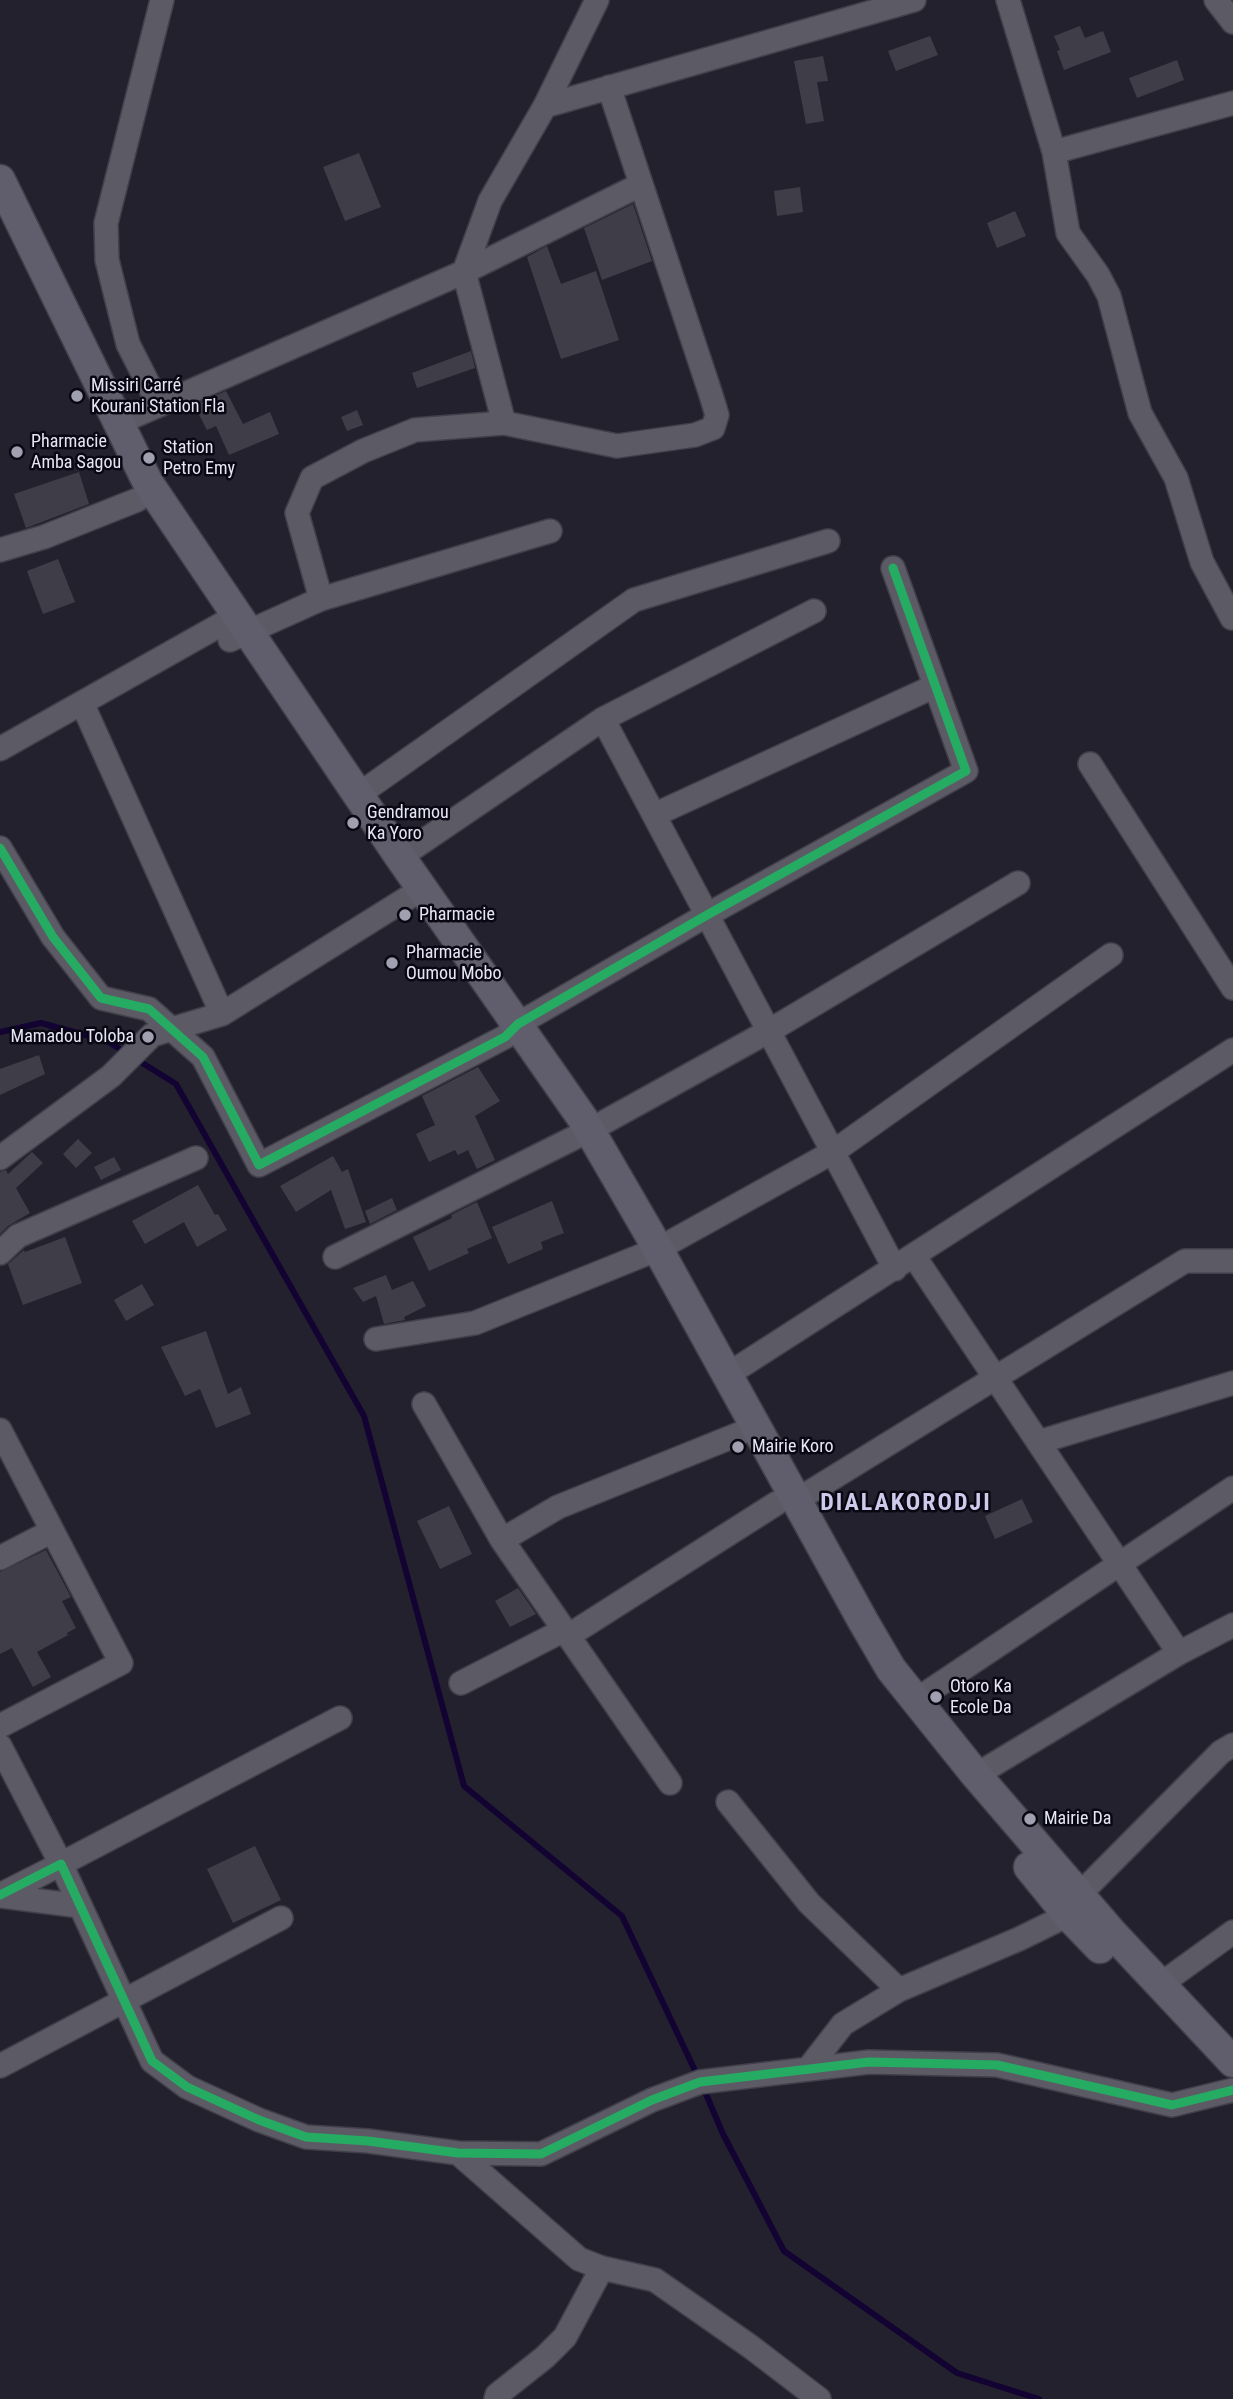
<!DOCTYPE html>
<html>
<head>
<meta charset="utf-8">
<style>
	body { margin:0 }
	canvas { display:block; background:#22212d }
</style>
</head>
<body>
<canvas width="1233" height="2399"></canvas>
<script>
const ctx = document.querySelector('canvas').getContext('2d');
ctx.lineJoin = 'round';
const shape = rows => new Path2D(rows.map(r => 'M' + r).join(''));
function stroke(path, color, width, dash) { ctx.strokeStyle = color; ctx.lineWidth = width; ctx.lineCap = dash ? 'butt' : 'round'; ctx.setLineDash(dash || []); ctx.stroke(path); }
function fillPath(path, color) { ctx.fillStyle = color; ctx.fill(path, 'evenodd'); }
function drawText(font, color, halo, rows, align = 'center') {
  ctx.font = font + ' "Roboto Condensed",sans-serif'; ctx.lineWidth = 5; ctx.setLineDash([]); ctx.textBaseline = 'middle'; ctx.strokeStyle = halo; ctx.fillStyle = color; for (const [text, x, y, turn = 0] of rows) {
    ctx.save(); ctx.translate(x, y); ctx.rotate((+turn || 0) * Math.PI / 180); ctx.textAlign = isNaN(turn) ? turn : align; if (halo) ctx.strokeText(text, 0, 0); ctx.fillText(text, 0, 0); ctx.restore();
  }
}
const stream = shape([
	[0,1032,41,1023,107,1041,176,1084,364,1416,464,1786,622,1916,698,2077],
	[703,2087,723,2134,784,2251,957,2373,1039,2399]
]);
const building = shape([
	[1080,26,1085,38,1103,31,1111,52,1064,70,1057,51,1060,50,1054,36],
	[930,36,938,55,896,71,888,51],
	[823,56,828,81,817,82,824,121,806,124,794,61],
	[1177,60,1184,80,1137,98,1129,78],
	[359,153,381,207,345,221,323,167],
	[800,187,803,212,777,216,774,191],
	[633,204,652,261,602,280,584,228],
	[1015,211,1026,236,997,248,987,223],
	[547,246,561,284,596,271,619,340,561,359,527,257],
	[471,351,475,368,417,388,412,373],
	[226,391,243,424,270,412,279,434,229,455,216,426,207,430,194,405],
	[357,410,363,425,347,431,341,417],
	[79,472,89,504,26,528,14,494],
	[58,559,75,602,43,614,27,571],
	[39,1055,45,1074,0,1095,0,1069],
	[478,1067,500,1101,475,1116,495,1160,477,1169,468,1150,458,1155,455,1150,429,1162,416,1134,435,1125,422,1096],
	[78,1139,92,1153,76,1168,63,1154],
	[32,1152,43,1163,16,1188,30,1213,8,1226,0,1234,0,1172,6,1170,8,1174],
	[333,1156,342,1172,348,1169,366,1222,345,1229,331,1190,296,1212,280,1186],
	[114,1157,121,1170,101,1180,94,1167],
	[198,1185,215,1215,218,1214,227,1230,197,1247,184,1222,145,1244,132,1221],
	[392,1198,397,1210,370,1224,365,1211],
	[552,1201,564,1233,541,1242,543,1249,508,1264,492,1227],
	[477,1202,492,1238,467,1249,469,1253,429,1271,413,1237,452,1218,451,1215],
	[65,1237,82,1283,23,1305,8,1264,24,1250,25,1252],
	[386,1275,392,1290,413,1281,426,1306,404,1317,405,1320,384,1324,376,1296,363,1302,353,1288],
	[142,1284,154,1305,126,1321,114,1300],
	[206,1331,228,1394,241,1387,251,1414,216,1428,200,1389,185,1396,161,1347],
	[1022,1499,1033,1522,995,1539,985,1516],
	[449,1506,472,1554,440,1569,417,1521],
	[46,1550,71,1597,62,1601,76,1628,67,1633,68,1635,37,1652,51,1677,33,1687,12,1648,0,1654,0,1572],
	[518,1588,536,1614,510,1627,495,1601],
	[255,1846,281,1900,233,1923,207,1869]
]);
const minor = shape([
	[1008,0,1054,152,1068,233,1098,275,1109,296,1140,413,1176,478,1202,562,1232,618],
	[1216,0,1233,22],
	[545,106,914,0],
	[1054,152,1233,103],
	[159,405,128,344,107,260,106,223,162,0],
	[118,423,464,272,640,185],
	[504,423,464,272,490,201,545,106,597,0],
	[0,550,44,537,137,500],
	[321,599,297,513,312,478,363,451,415,430,504,423,617,446,695,435,713,428,717,415,711,395,609,87],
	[230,640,321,599,550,531],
	[82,703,222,1014],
	[603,719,895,1269],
	[0,749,236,616],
	[1090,764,1233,988],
	[358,795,634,600,828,541],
	[654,815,935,686],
	[0,848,53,937,101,998,149,1009,203,1057,259,1165,505,1037,518,1024,707,915,966,771,893,568],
	[400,857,603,719,814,611],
	[0,1158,111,1076,152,1035,222,1014,422,889],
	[0,1253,18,1236,196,1158],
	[914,1256,1179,1653],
	[335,1257,590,1130,769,1031,1018,883],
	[376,1339,475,1323,658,1249,833,1152,1111,955],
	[727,1375,1233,1050],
	[424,1404,502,1540,670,1783],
	[0,1430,121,1663,0,1726],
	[1039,1442,1233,1383],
	[797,1500,1185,1261,1233,1261],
	[502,1540,558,1507,739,1434],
	[0,1558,52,1531],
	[568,1636,777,1503],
	[461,1683,564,1630],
	[916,1700,1233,1488],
	[0,1746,61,1864,340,1718],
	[976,1775,1179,1653,1233,1625],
	[728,1802,809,1903,899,1990],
	[0,1895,61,1864,152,2061,187,2087,259,2120,306,2137,368,2141,458,2153,541,2154,652,2100,700,2082,869,2062,997,2065,1172,2105,1233,2090],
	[1079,1895,1221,1752,1233,1745],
	[0,1896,80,1906],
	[1161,1984,1233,1932],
	[0,2066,281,1918],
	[808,2069,843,2024,899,1990,1019,1939,1068,1915],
	[458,2153,579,2259,602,2268,655,2280,751,2347,819,2399],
	[496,2399,497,2395,545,2357,565,2337,602,2268]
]);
const major = shape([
	[0,180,148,483,400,857,583,1119,649,1233,863,1621,891,1669,976,1775,1112,1933,1233,2062],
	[1029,1867,1068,1915,1100,1948]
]);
const cycleway = shape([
	[0,848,53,937,101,998,149,1009,203,1057,259,1165,505,1037,518,1024,707,915,966,771,893,568],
	[0,1895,61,1864,152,2061,187,2087,259,2120,306,2137,368,2141,458,2153,541,2154,652,2100,700,2082,869,2062,997,2065,1172,2105,1233,2090]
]);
const markers = [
	[77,396,7,"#a1a0b0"],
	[17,452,7,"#a1a0b0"],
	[149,458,7,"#a1a0b0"],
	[353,823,7,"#a1a0b0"],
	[405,915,7,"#a1a0b0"],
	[392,963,7,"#a1a0b0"],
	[148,1037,7,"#a1a0b0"],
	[738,1447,7,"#a1a0b0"],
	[936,1697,7,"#a1a0b0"],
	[1030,1819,7,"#a1a0b0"]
];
const poiNames = [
	["Missiri Carré",91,386],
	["Kourani Station Fla",91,407],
	["Pharmacie",31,442],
	["Amba Sagou",31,463],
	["Station",163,448],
	["Petro Emy",163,469],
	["Gendramou",367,813],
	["Ka Yoro",367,834],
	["Pharmacie",419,915],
	["Pharmacie",406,953],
	["Oumou Mobo",406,974],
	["Mamadou Toloba",134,1037,"right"],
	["Mairie Koro",752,1447],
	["Otoro Ka",950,1687],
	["Ecole Da",950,1708],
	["Mairie Da",1044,1819]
];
const districtNames = [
	["DIALAKORODJI",906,1504]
];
stroke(stream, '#120332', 6);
fillPath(building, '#3e3d48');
stroke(minor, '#403f4a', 26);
stroke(major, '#403f4a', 33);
stroke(minor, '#5c5b65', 23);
stroke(major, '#605e6c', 30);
stroke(cycleway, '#26ab63', 9);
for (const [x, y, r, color] of markers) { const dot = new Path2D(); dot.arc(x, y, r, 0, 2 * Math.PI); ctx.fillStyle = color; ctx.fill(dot); stroke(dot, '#090712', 2.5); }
drawText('18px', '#e6e5f6', '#090712', poiNames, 'left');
ctx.letterSpacing = '2px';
drawText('bold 24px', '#cdcaec', '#090712', districtNames);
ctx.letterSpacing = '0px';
</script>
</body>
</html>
